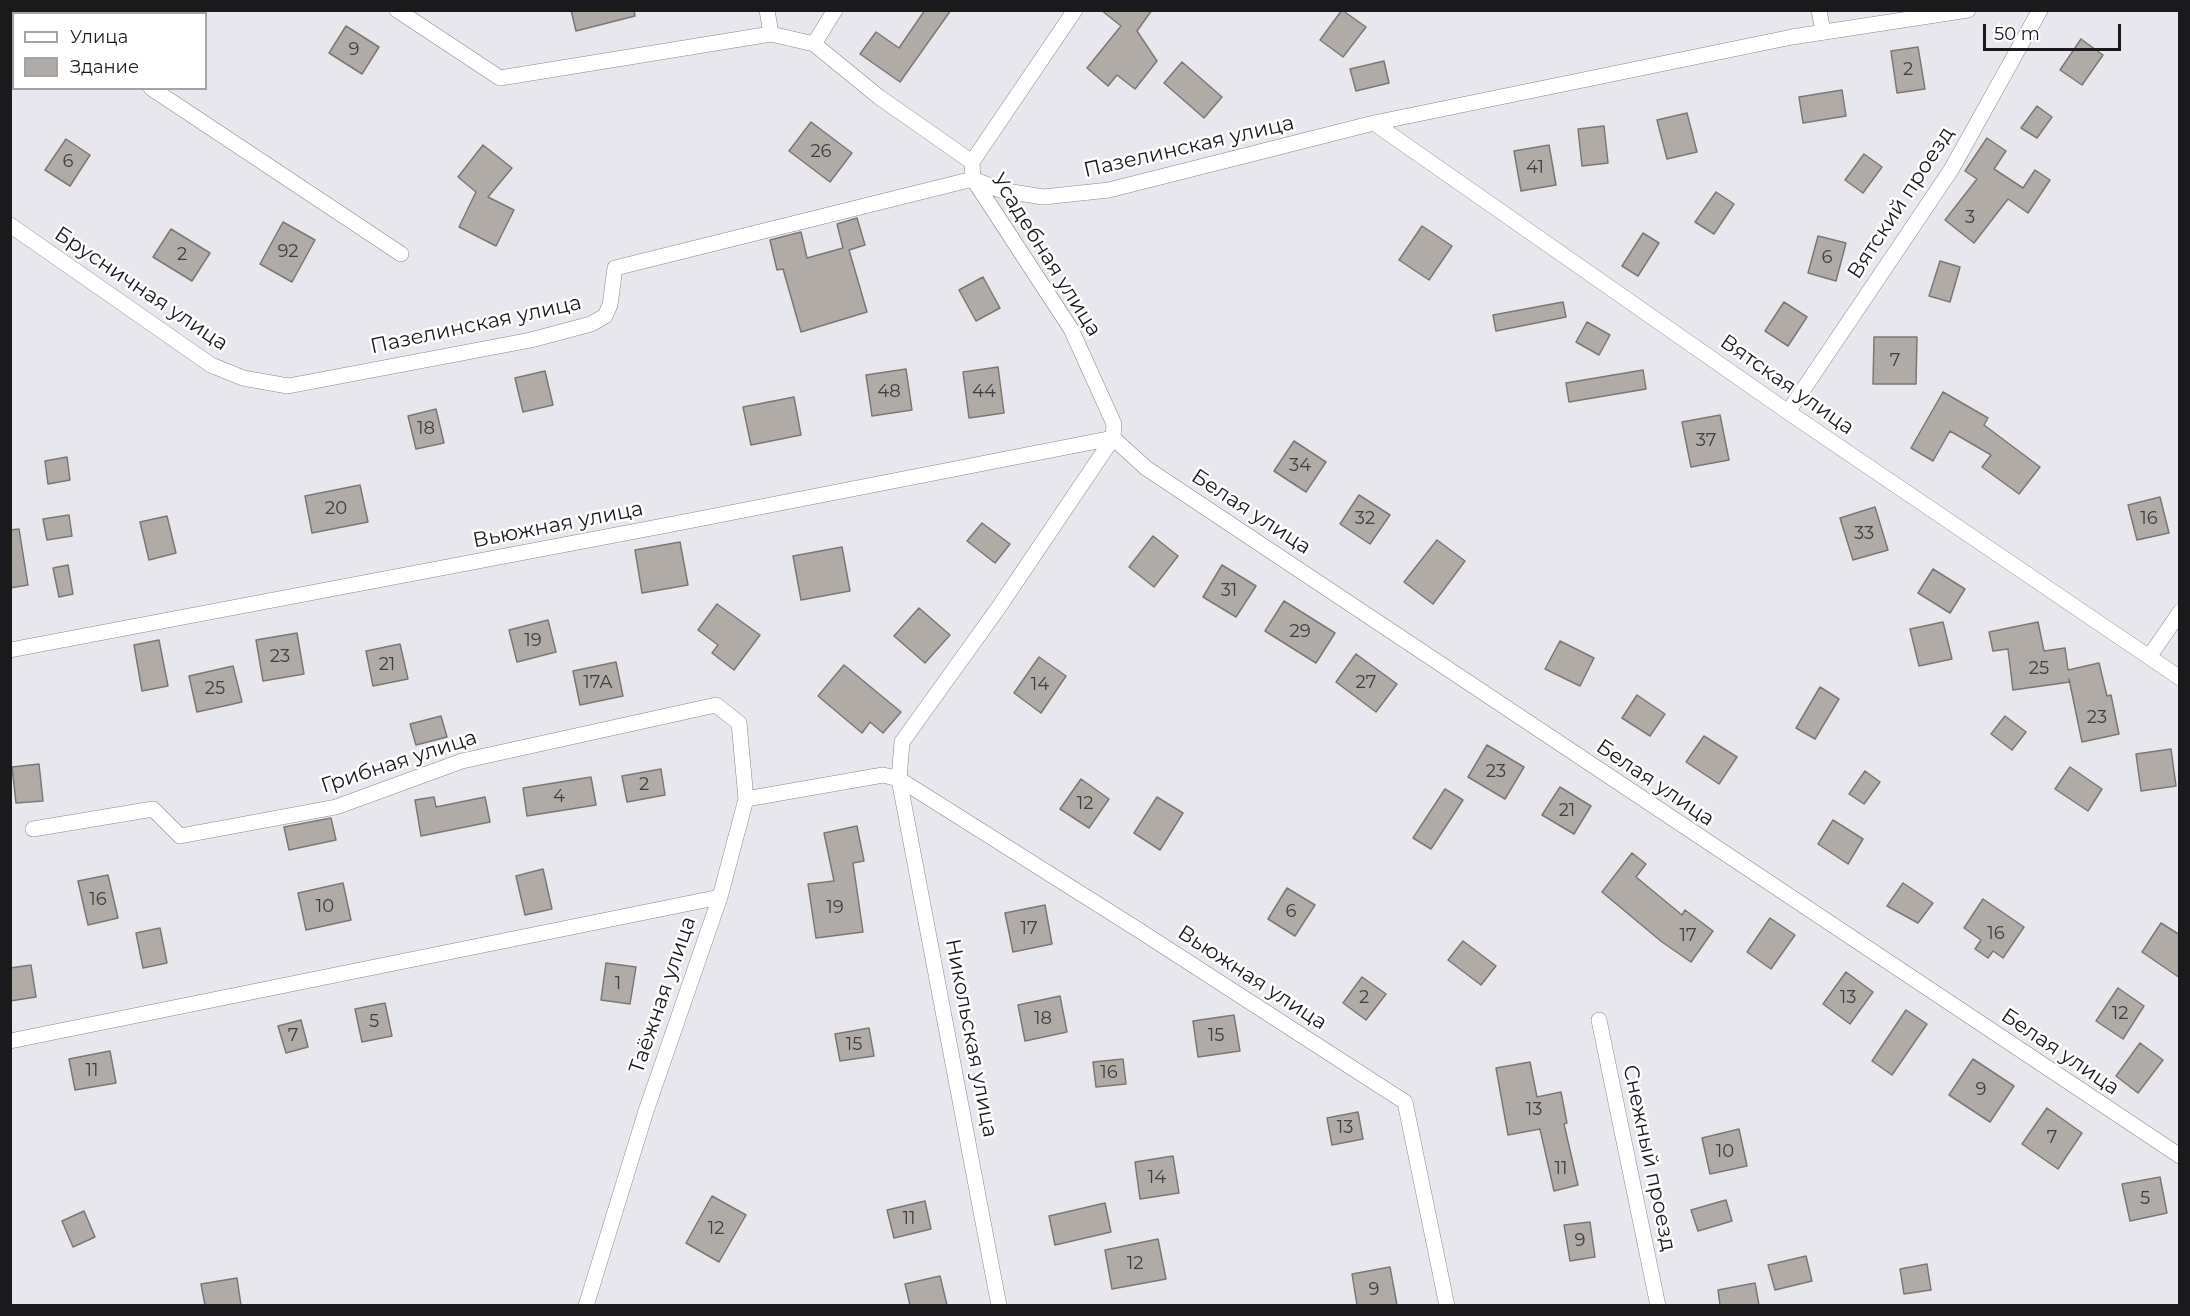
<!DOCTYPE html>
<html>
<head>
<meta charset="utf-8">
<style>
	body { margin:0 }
	#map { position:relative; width:2190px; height:1316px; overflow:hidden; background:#e7e7ed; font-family:Montserrat,sans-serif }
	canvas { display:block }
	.frame { position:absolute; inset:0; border:12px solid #1a1a1c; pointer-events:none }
	.legend { position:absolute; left:12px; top:12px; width:195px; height:78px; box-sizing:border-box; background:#fff; border:2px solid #a3a3a4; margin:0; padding:8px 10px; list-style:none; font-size:18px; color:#1a1a1c }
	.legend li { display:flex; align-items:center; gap:12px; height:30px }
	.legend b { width:30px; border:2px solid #a3a3a4 }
	.scale { position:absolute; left:1983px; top:24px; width:138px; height:27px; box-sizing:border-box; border:3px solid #1a1a1c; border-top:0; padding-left:8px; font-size:18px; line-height:21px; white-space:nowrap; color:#1a1a1c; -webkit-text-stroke:4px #fff; paint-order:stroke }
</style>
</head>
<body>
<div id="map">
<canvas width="2190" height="1316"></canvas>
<div class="frame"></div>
<ul class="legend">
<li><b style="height:8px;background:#fff"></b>Улица</li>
<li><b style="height:16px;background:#b0aba7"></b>Здание</li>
</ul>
<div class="scale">50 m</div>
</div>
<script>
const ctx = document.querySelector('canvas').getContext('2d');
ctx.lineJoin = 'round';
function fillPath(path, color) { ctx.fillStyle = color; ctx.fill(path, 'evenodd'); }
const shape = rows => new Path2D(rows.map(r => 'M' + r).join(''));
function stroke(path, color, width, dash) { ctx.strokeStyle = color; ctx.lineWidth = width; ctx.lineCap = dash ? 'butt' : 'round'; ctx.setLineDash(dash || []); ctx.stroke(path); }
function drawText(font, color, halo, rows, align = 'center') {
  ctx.font = font + ' Montserrat,sans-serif'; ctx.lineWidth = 5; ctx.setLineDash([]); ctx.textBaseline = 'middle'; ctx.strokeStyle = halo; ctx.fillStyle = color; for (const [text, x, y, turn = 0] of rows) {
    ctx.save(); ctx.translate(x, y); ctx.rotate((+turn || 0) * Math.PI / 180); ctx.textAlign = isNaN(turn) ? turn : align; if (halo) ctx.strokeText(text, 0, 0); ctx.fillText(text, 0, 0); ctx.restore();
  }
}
const building = shape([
	[571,10,634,10,635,16,576,31,571,10],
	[925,10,951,10,900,82,860,54,876,32,899,48,925,10],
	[1101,10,1152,10,1137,31,1157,61,1135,89,1117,75,1108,86,1087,68,1121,26,1101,10],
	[1342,10,1366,27,1343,57,1320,40,1342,10],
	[346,26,379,47,362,74,329,53,346,26],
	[2081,39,2103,55,2082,85,2060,70,2081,39],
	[1918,47,1925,89,1897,93,1891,51,1918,47],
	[1384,61,1389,83,1356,91,1350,69,1384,61],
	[1182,62,1222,97,1204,118,1164,83,1182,62],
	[1842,90,1846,116,1803,123,1799,97,1842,90],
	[2037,106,2052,117,2037,138,2021,128,2037,106],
	[1687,113,1697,152,1667,159,1657,120,1687,113],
	[811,122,852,153,830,182,789,151,811,122],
	[1604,126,1608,163,1582,166,1578,129,1604,126],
	[1987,138,2006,151,1994,169,2023,188,2035,170,2050,180,2028,213,2008,199,1974,243,1945,220,1977,179,1965,171,1987,138],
	[66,139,90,155,70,186,45,170,66,139],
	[483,145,512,168,488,197,514,210,496,246,459,227,476,192,458,177,483,145],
	[1549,145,1556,185,1521,191,1514,151,1549,145],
	[1864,154,1882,167,1863,193,1845,180,1864,154],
	[1716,192,1734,204,1714,234,1695,222,1716,192],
	[857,218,865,245,849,250,867,312,801,332,783,269,777,270,770,240,801,232,807,258,843,248,837,224,857,218],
	[283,222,315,240,292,282,260,264,283,222],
	[1422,226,1452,246,1429,280,1399,260,1422,226],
	[171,229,210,253,192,281,153,257,171,229],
	[1643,233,1659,243,1638,276,1622,266,1643,233],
	[1818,236,1846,243,1836,281,1808,273,1818,236],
	[1940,261,1960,267,1950,302,1929,296,1940,261],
	[983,277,1000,308,976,321,959,290,983,277],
	[1563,302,1566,317,1496,331,1493,315,1563,302],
	[1784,302,1807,317,1788,346,1765,331,1784,302],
	[1587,322,1610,335,1599,355,1576,342,1587,322],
	[1874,337,1917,337,1916,384,1873,384,1874,337],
	[998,367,1004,413,969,418,963,372,998,367],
	[906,369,912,410,872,416,866,375,906,369],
	[1643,370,1646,389,1569,402,1566,383,1643,370],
	[545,371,553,405,523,412,515,378,545,371],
	[1943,392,1988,418,1984,425,2040,467,2019,494,1982,467,1991,455,1950,431,1933,461,1911,448,1943,392],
	[794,397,801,435,751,445,743,407,794,397],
	[436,409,444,443,416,449,408,416,436,409],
	[1720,415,1729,460,1691,467,1682,422,1720,415],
	[1294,441,1326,462,1306,492,1274,471,1294,441],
	[67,457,70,480,48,484,45,461,67,457],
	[360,485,368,522,312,533,305,496,360,485],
	[1359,495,1390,515,1370,544,1340,524,1359,495],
	[2160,497,2169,533,2137,540,2128,505,2160,497],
	[1875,507,1888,550,1853,560,1840,518,1875,507],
	[69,515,72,536,47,540,43,519,69,515],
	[167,516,176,553,149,560,140,522,167,516],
	[982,523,1010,544,995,563,967,541,982,523],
	[19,529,28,585,10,588,10,530,19,529],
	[1153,536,1178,556,1154,587,1129,567,1153,536],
	[1437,540,1465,561,1433,604,1404,582,1437,540],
	[680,542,688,585,642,593,635,550,680,542],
	[842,547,850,591,801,600,793,556,842,547],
	[68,565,73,594,59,597,53,568,68,565],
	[1222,565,1256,586,1236,617,1203,597,1222,565],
	[1933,569,1965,589,1950,613,1918,593,1933,569],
	[1284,601,1335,633,1316,663,1265,631,1284,601],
	[717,604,760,635,734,670,712,653,718,645,698,630,717,604],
	[919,608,950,635,925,663,894,636,919,608],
	[548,620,556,652,517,662,509,630,548,620],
	[1943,622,1952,659,1919,666,1910,629,1943,622],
	[2038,622,2044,651,2065,648,2068,670,2099,663,2107,696,2111,695,2119,734,2082,742,2069,679,2070,682,2013,690,2008,649,1993,651,1989,632,2038,622],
	[297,633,304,674,263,681,256,640,297,633],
	[159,640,168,686,142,691,134,645,159,640],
	[1560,641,1594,658,1580,686,1545,669,1560,641],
	[400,644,408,679,373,686,366,651,400,644],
	[1356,654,1397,684,1376,712,1336,682,1356,654],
	[1039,657,1066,676,1041,713,1014,693,1039,657],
	[616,662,623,696,580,705,573,671,616,662],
	[844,665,901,712,883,733,870,722,862,733,818,696,844,665],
	[233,666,242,702,197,712,189,676,233,666],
	[1820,687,1839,699,1815,739,1796,728,1820,687],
	[1637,695,1665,714,1650,736,1622,718,1637,695],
	[441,716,447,737,416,745,410,724,441,716],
	[2005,716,2026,732,2012,750,1991,734,2005,716],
	[1704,736,1737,757,1719,784,1686,762,1704,736],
	[1487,745,1524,767,1505,799,1468,777,1487,745],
	[2171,749,2176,786,2141,791,2136,754,2171,749],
	[39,764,43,801,16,803,12,767,39,764],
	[2070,767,2102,789,2088,811,2055,789,2070,767],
	[661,769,665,795,627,802,622,776,661,769],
	[1865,771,1880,782,1864,804,1849,794,1865,771],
	[591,777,596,805,527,816,523,788,591,777],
	[1081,779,1109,799,1089,828,1060,809,1081,779],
	[1560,787,1591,806,1574,834,1542,815,1560,787],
	[1445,789,1463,800,1431,849,1413,838,1445,789],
	[434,797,436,807,485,797,490,822,421,836,415,800,434,797],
	[1157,797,1183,813,1160,850,1134,833,1157,797],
	[331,818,336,840,289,850,284,827,331,818],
	[1833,820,1863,839,1848,864,1818,844,1833,820],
	[857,826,864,861,853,863,863,932,816,938,808,884,834,881,824,833,857,826],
	[1632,853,1646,864,1636,877,1682,915,1685,910,1713,931,1691,962,1662,942,1602,892,1632,853],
	[543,869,552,909,525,915,516,876,543,869],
	[108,875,118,918,88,925,78,881,108,875],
	[343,883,351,920,306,930,298,893,343,883],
	[1903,883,1933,903,1918,923,1887,906,1903,883],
	[1287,888,1315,905,1295,936,1268,919,1287,888],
	[1983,899,2024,927,2003,958,1993,951,1988,958,1975,949,1981,940,1964,928,1983,899],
	[1045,905,1052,944,1013,952,1005,913,1045,905],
	[1770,918,1795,935,1771,969,1747,952,1770,918],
	[2161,923,2180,935,2180,978,2142,952,2161,923],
	[160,928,167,963,143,968,136,933,160,928],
	[1463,941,1496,966,1481,985,1448,960,1463,941],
	[606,963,636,967,630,1004,601,1000,606,963],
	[31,965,36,997,10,1001,10,968,31,965],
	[1846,972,1873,992,1850,1024,1823,1004,1846,972],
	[1362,977,1386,994,1366,1020,1343,1003,1362,977],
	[2118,988,2144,1006,2123,1039,2096,1021,2118,988],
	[1060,996,1067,1032,1025,1041,1018,1005,1060,996],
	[385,1003,392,1036,362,1042,355,1009,385,1003],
	[1906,1010,1927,1024,1892,1075,1872,1061,1906,1010],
	[1234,1015,1240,1051,1198,1057,1193,1021,1234,1015],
	[301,1020,308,1047,286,1053,278,1026,301,1020],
	[869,1028,874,1056,840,1061,835,1034,869,1028],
	[2140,1043,2163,1060,2138,1093,2116,1076,2140,1043],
	[110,1051,116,1083,75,1090,69,1059,110,1051],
	[1123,1059,1126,1084,1096,1087,1093,1062,1123,1059],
	[1973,1059,2014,1086,1990,1122,1949,1095,1973,1059],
	[1530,1062,1537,1097,1561,1092,1567,1123,1564,1124,1578,1185,1554,1191,1540,1129,1508,1135,1496,1068,1530,1062],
	[2047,1108,2082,1133,2058,1169,2022,1144,2047,1108],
	[1358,1112,1363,1139,1332,1145,1327,1118,1358,1112],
	[1739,1129,1747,1166,1710,1174,1702,1138,1739,1129],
	[1173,1156,1179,1193,1140,1199,1135,1162,1173,1156],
	[2160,1177,2167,1213,2130,1221,2122,1184,2160,1177],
	[712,1196,746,1215,719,1262,686,1243,712,1196],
	[1726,1200,1732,1221,1698,1231,1691,1210,1726,1200],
	[925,1201,931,1229,894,1238,887,1210,925,1201],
	[1105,1203,1111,1232,1055,1245,1049,1216,1105,1203],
	[84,1211,95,1237,73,1247,62,1221,84,1211],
	[1590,1222,1595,1257,1570,1261,1564,1225,1590,1222],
	[1158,1239,1166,1279,1112,1289,1105,1250,1158,1239],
	[1806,1256,1812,1281,1775,1290,1768,1265,1806,1256],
	[1927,1264,1931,1290,1904,1294,1900,1269,1927,1264],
	[1390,1267,1397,1305,1357,1305,1352,1274,1390,1267],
	[940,1276,947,1305,910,1305,905,1284,940,1276],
	[237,1278,241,1305,205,1305,201,1284,237,1278],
	[1755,1283,1759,1305,1720,1305,1718,1290,1755,1283]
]);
const minor = shape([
	[33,10,38,14],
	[397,10,500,78,771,34,814,44,879,97,972,162],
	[767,10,771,34],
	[1819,10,1823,32],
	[814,44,835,10],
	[151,88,401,254],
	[1374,123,1788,412,2180,678],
	[10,225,211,365,243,378,288,386,531,340,591,324,605,316,610,305,615,268,973,179,1000,190,1043,197,1109,190,1374,123,1792,37,1968,10],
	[1788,412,1951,170,2040,10],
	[1113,438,1146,468,2180,1156],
	[10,650,668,525,1113,438],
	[2149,657,2180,612],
	[746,799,883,775,899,779,1137,929,1405,1102,1447,1306],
	[33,829,153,809,180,836,336,807,462,761,716,705,739,723,746,799,720,897,646,1111,586,1306],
	[1599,1020,1658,1306],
	[10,1041,720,897],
	[999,1306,899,779,902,742,999,607,1113,438,1114,424,1071,329,973,179,972,162,1075,10]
]);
const numberNames = [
	["9",354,50],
	["2",1908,70],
	["26",821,152],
	["6",68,162],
	["41",1535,168],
	["3",1970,218],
	["92",288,252],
	["2",182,255],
	["6",1827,258],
	["7",1895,361],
	["48",889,392],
	["44",984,392],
	["18",426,429],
	["37",1706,441],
	["34",1300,466],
	["20",336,509],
	["32",1365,519],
	["16",2149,519],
	["33",1864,534],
	["31",1229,591],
	["29",1300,632],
	["19",533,641],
	["23",280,657],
	["21",387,665],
	["25",2039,669],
	["17А",598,683],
	["27",1366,683],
	["14",1040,685],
	["25",215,689],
	["23",2097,718],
	["23",1496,772],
	["2",644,785],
	["4",559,797],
	["12",1085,804],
	["21",1567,811],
	["16",98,900],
	["10",325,907],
	["19",835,908],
	["6",1291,912],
	["17",1029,929],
	["16",1996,934],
	["17",1688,936],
	["1",618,984],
	["2",1364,998],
	["13",1848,998],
	["12",2120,1014],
	["18",1043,1019],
	["5",374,1022],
	["7",293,1036],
	["15",1216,1036],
	["15",854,1045],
	["11",92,1071],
	["16",1109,1073],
	["9",1981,1090],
	["13",1534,1110],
	["13",1345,1128],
	["7",2052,1138],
	["10",1725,1152],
	["11",1561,1169],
	["14",1157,1178],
	["5",2145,1199],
	["11",909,1219],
	["12",716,1229],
	["9",1580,1241],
	["12",1135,1264],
	["9",1374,1290]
];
const streetNames = [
	["Пазелинская улица",1189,147,-13],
	["Вятский проезд",1901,203,-57],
	["Усадебная улица",1046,255,58],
	["Брусничная улица",141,289,34],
	["Пазелинская улица",476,325,-12],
	["Вятская улица",1787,385,35],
	["Белая улица",1251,512,33],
	["Вьюжная улица",558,525,-11],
	["Грибная улица",399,762,-18],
	["Белая улица",1655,783,34],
	["Вьюжная улица",1252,978,33],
	["Таёжная улица",663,995,-71],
	["Никольская улица",971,1038,79],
	["Белая улица",2060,1052,34],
	["Снежный проезд",1649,1158,78]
];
fillPath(building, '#b0aba7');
stroke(building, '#7c7773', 1.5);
stroke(minor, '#87878d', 16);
stroke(minor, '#fff', 15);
drawText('18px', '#403e3f', null, numberNames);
drawText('21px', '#1a1a1c', '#fff', streetNames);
</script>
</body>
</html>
